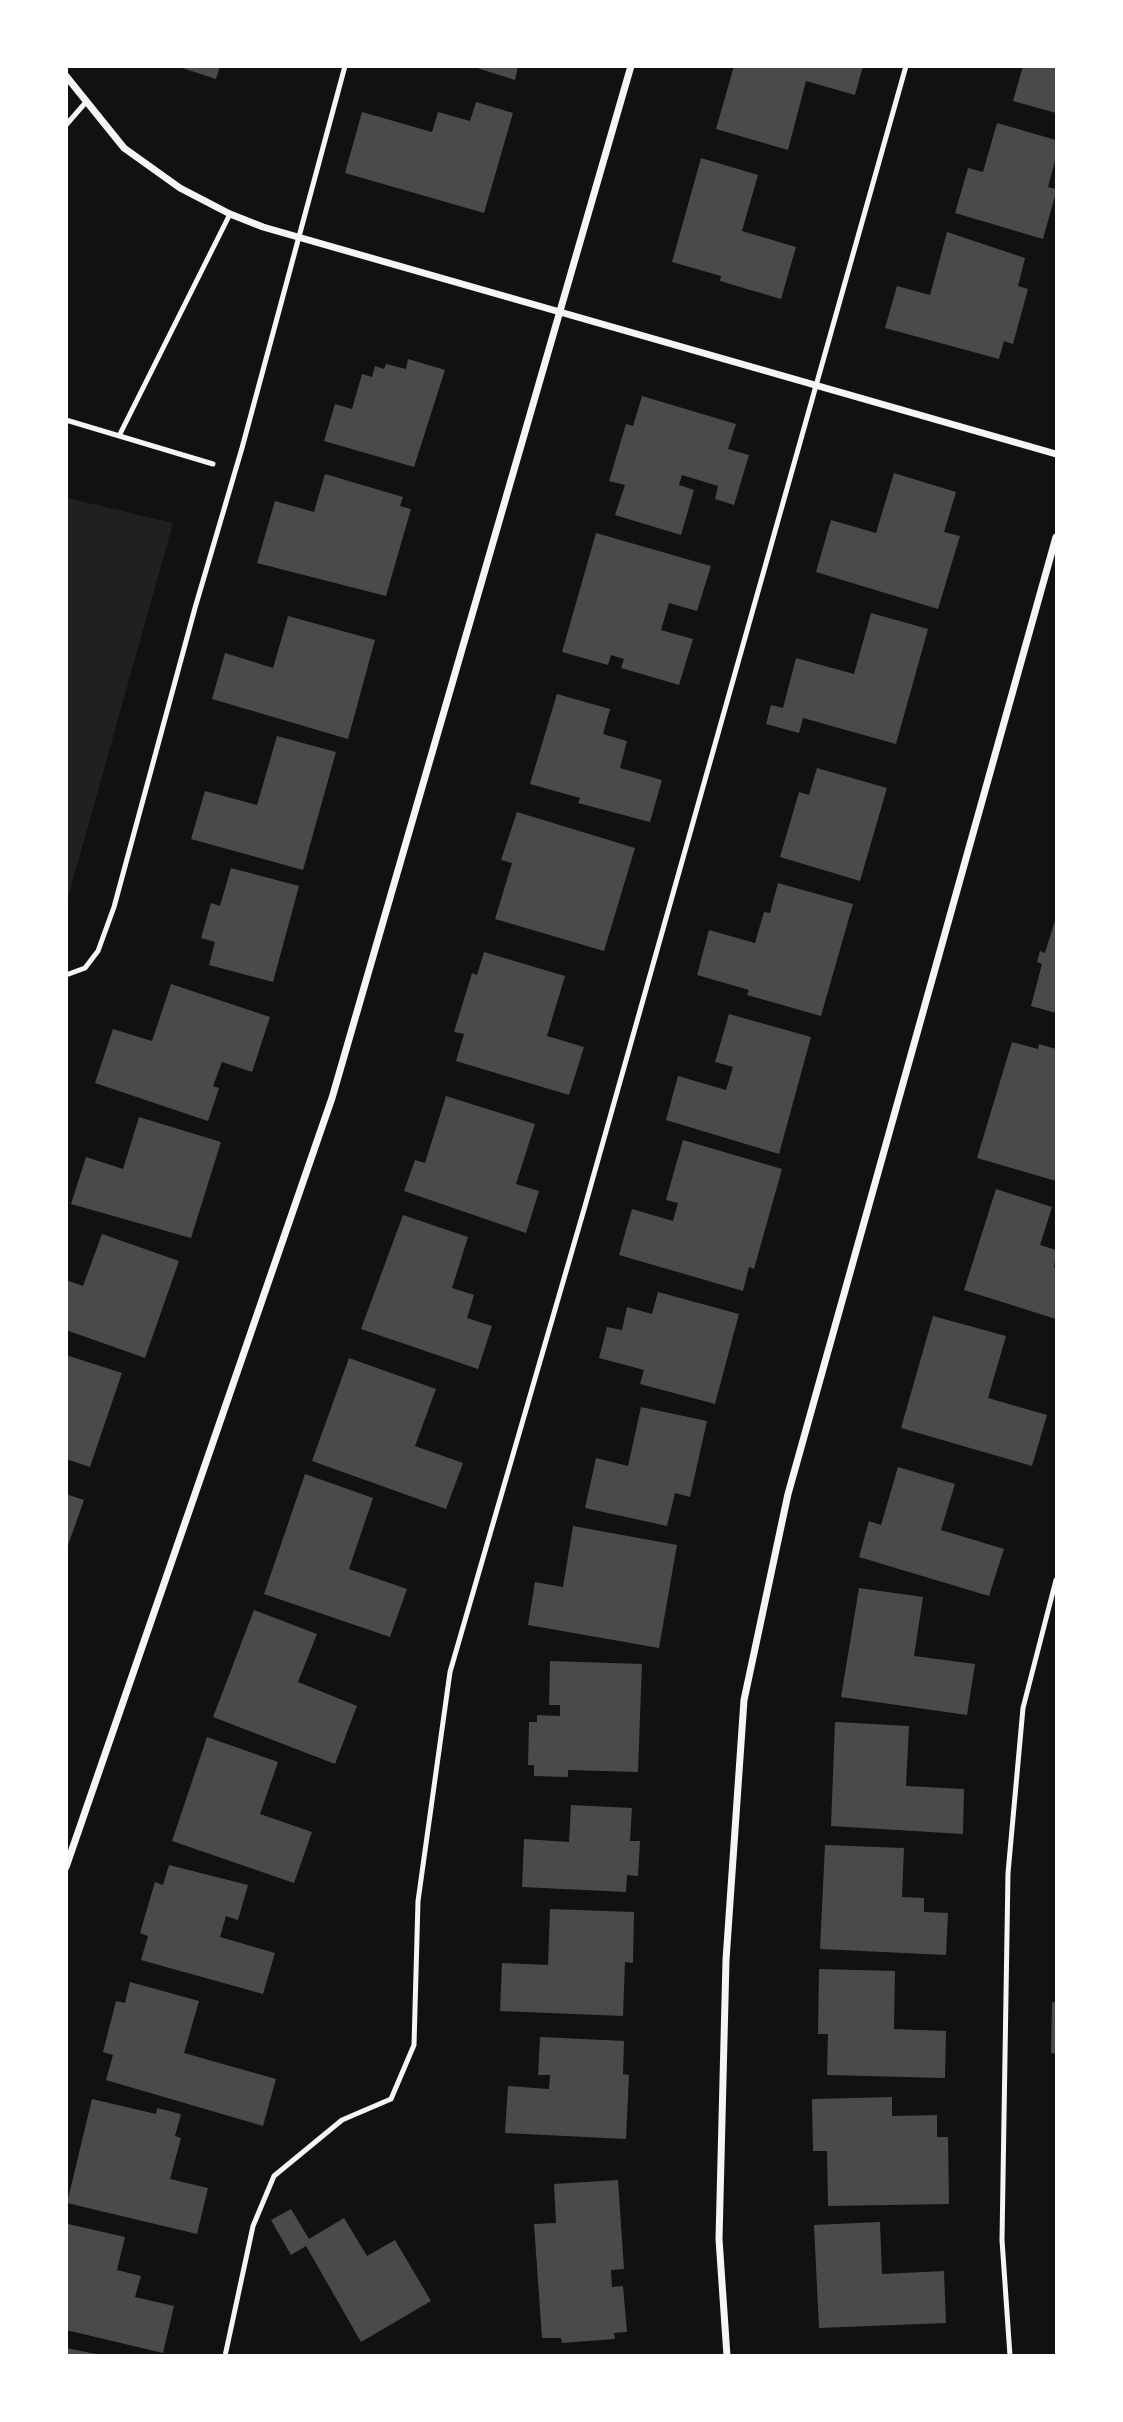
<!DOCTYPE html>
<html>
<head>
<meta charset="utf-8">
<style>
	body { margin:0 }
	#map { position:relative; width:1123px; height:2422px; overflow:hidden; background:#111; font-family:"Fira Sans Condensed",sans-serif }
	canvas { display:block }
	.frame { position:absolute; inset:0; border:68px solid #fff; pointer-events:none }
</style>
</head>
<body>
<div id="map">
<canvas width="1123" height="2422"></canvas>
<div class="frame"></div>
</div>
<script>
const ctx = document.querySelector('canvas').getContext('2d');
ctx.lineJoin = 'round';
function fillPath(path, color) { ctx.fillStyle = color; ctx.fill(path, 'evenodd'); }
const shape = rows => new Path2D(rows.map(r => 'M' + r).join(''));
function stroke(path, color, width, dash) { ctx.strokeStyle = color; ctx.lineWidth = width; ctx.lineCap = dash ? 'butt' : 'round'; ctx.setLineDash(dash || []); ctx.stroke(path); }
const green = shape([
	[67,498,173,523,67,901,66,498]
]);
const building = shape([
	[176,66,220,66,216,79],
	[471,66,518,66,515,80],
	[734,66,863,66,855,95,806,81,788,150,716,129],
	[1023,66,1056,66,1056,113,1013,101],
	[476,102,513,113,484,213,345,173,362,112,432,132,438,112,470,121],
	[997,123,1056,140,1056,157,1048,187,1056,189,1056,192,1043,239,955,213,968,168,983,172],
	[701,158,758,175,742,231,796,247,781,299,720,281,721,276,672,262],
	[947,232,1025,258,1018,286,1028,289,1013,344,1004,341,999,359,885,328,897,286,930,295],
	[408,359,445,370,414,467,324,441,335,404,352,409,362,374,372,377,375,366,384,369,386,364,406,369],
	[642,396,736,424,728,449,749,455,734,505,715,499,718,486,682,475,679,485,694,490,681,535,615,515,625,485,609,481,626,424,633,426],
	[894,473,956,492,944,532,960,536,938,609,816,572,831,520,876,533],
	[325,474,403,497,400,506,411,509,386,596,257,563,275,501,314,512],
	[596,533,711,566,697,611,669,603,661,630,693,639,679,685,621,668,624,659,611,655,608,665,562,652],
	[871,613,928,629,896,744,803,718,799,733,766,724,771,705,783,708,796,658,854,674],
	[288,616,375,640,348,739,212,699,225,653,273,668],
	[557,694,610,709,603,734,627,741,620,768,662,780,650,822,578,803,580,798,530,784],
	[277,736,336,752,303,870,191,839,205,791,257,805],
	[817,768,887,788,860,881,780,857,799,792,809,795],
	[517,812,635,848,604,951,495,919,512,863,501,860],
	[231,868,299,886,273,982,209,965,215,942,201,938,211,903,220,906],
	[778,883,853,904,821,1016,747,995,749,990,697,975,709,930,755,943,764,912,770,913],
	[1056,917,1056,1013,1031,1006,1042,964,1037,962,1040,951,1045,953],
	[484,952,565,976,547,1036,584,1047,569,1095,456,1061,464,1034,454,1032,472,973,477,975],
	[171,984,270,1017,252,1072,222,1062,213,1086,219,1088,208,1121,95,1083,113,1029,152,1041],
	[729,1014,811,1037,779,1154,666,1120,678,1076,726,1090,733,1067,715,1062],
	[1012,1042,1038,1049,1039,1044,1056,1049,1056,1181,977,1158],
	[446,1096,535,1124,516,1184,539,1191,526,1233,404,1191,415,1160,425,1163],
	[139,1117,221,1142,191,1238,71,1204,86,1157,123,1169],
	[683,1140,782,1169,754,1269,749,1267,743,1291,619,1255,632,1209,673,1221,678,1203,666,1200],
	[996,1189,1052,1207,1040,1245,1056,1250,1054,1268,1056,1268,1056,1319,964,1290],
	[403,1215,468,1237,452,1288,474,1295,467,1318,492,1326,478,1369,361,1329],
	[102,1234,179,1261,145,1358,66,1330,66,1280,83,1286],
	[658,1292,739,1314,715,1404,640,1384,644,1370,599,1358,607,1327,622,1330,627,1307,652,1314],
	[933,1316,1006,1336,988,1398,1047,1415,1032,1466,901,1428],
	[66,1355,122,1373,90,1467,66,1459],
	[349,1358,436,1389,415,1446,463,1463,446,1509,312,1461],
	[641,1407,707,1421,690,1497,675,1493,667,1526,585,1508,596,1458,628,1466],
	[898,1467,955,1484,941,1530,1004,1549,989,1596,859,1557,869,1521,881,1525],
	[305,1474,373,1498,349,1569,407,1589,390,1637,264,1594],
	[66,1494,84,1500,67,1548,66,1547],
	[573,1526,677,1545,659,1648,528,1625,535,1582,563,1587],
	[859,1588,923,1597,914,1656,975,1664,967,1715,841,1697],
	[254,1610,317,1634,298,1682,357,1706,335,1764,213,1717],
	[550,1661,642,1664,638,1772,568,1770,568,1777,534,1776,534,1765,528,1765,529,1722,537,1722,537,1715,560,1716,560,1705,549,1705],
	[835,1722,909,1726,906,1786,964,1789,963,1834,831,1826],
	[207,1737,278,1762,260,1814,312,1832,294,1883,172,1841],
	[571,1805,632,1808,630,1841,640,1841,638,1876,627,1875,626,1892,522,1887,524,1839,569,1842],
	[825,1845,904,1848,902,1897,924,1898,924,1912,948,1913,946,1955,820,1949],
	[169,1865,248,1885,238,1920,226,1916,220,1937,275,1953,263,1994,141,1960,148,1936,140,1933,155,1882,163,1885],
	[550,1909,634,1912,633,1963,625,1962,623,2016,500,2011,502,1963,548,1965],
	[819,1969,895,1971,894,2029,946,2031,945,2078,827,2075,828,2034,818,2034],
	[130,1982,199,2001,184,2053,276,2079,263,2126,106,2080,113,2055,103,2052,116,2001,125,2003],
	[1052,2002,1056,2002,1056,2054,1051,2053],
	[540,2037,624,2041,623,2074,629,2075,626,2139,505,2133,508,2086,549,2089,550,2075,538,2075],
	[892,2097,892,2116,937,2115,937,2137,948,2137,949,2204,828,2206,827,2151,813,2151,812,2099],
	[92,2099,156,2114,157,2108,181,2114,175,2136,181,2138,170,2179,208,2188,197,2234,67,2203],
	[618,2180,624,2269,611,2270,612,2287,623,2286,627,2332,614,2333,615,2339,562,2343,561,2338,542,2338,534,2224,556,2223,554,2184],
	[291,2209,309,2239,344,2218,367,2256,395,2240,431,2301,361,2342,306,2246,291,2255,271,2220],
	[880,2222,882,2274,944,2271,946,2323,819,2328,814,2225],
	[68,2224,125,2237,117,2270,141,2276,135,2297,174,2306,163,2353,66,2330],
	[66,2348,96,2354,96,2356,66,2356]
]);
const service = shape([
	[66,125,86,102],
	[66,420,213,464],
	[119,436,230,214],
	[66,975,85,968,98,951,114,907,195,608,242,448,345,66],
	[225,2356,253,2226,274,2176,342,2120,391,2099,414,2045,418,1901,450,1672,585,1206,906,66],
	[1010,2356,1002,2240,1008,1873,1023,1708,1056,1580]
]);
const minor = shape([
	[66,76,124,148,180,188,230,214,263,227,1056,454],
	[66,1867,332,1098,631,66],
	[727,2356,719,2239,726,1960,744,1700,788,1494,1056,537]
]);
fillPath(green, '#202020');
fillPath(building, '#4a4a4a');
stroke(service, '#f5f5f5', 5);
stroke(minor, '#f5f5f5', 7);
</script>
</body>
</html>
